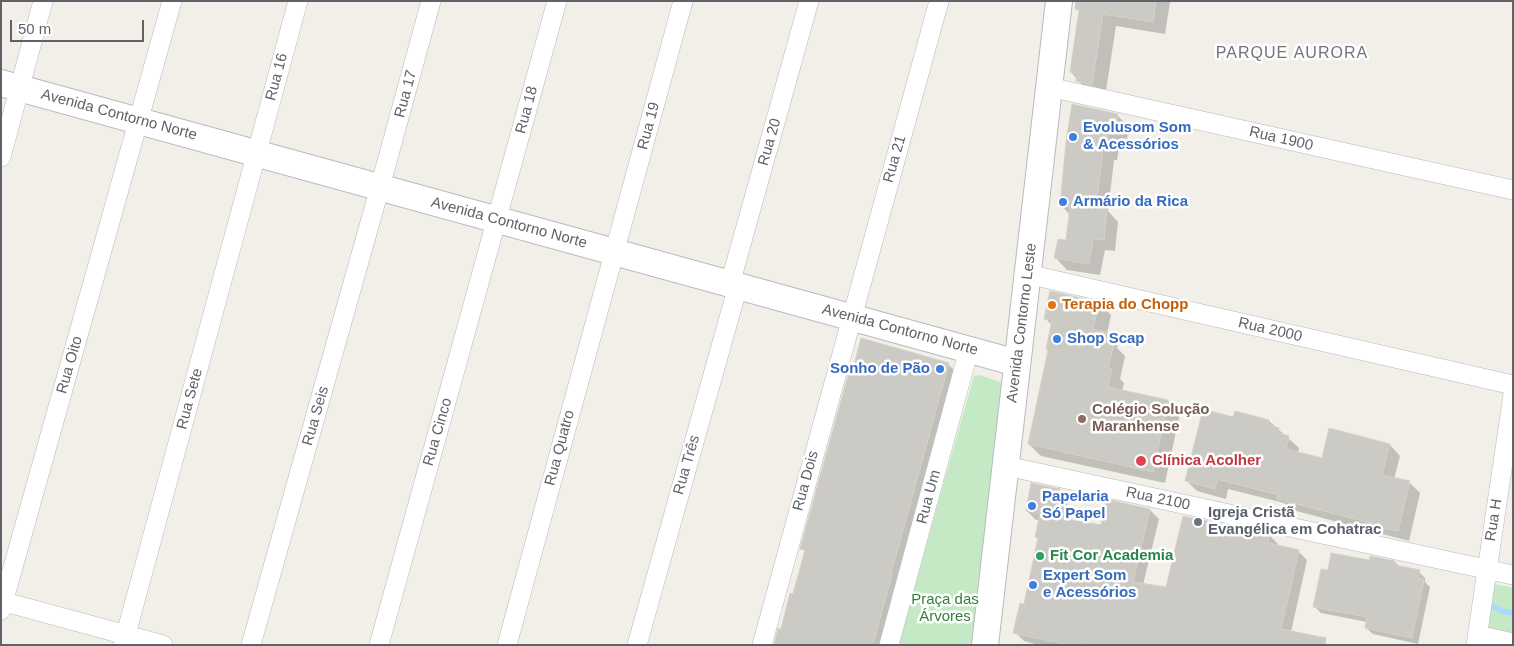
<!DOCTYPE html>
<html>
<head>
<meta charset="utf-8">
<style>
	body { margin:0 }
	#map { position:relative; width:1514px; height:646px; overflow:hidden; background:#f1efe8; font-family:Helvetica,sans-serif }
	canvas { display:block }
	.frame { position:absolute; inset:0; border:2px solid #5f6368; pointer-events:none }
	.scale { position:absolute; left:10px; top:20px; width:134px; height:22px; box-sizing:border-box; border:2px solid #5f6368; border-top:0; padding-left:6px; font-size:15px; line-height:18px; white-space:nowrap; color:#5f6368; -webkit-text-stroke:4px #fff; paint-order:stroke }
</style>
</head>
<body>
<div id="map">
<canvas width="1514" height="646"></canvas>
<div class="frame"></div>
<div class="scale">50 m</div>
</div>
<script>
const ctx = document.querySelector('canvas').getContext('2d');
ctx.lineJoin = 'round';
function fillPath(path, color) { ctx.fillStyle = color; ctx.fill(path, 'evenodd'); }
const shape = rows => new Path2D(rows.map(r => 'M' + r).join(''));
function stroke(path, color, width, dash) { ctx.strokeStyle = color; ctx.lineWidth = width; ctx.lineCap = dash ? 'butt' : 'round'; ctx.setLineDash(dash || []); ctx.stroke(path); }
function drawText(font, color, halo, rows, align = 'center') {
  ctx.font = font + ' Helvetica,sans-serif'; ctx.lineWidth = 5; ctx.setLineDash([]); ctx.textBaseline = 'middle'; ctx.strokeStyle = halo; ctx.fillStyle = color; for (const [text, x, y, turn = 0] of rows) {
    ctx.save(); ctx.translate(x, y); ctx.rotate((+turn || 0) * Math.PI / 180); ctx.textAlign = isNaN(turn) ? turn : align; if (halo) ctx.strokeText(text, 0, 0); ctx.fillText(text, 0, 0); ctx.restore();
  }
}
const green = shape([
	[980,375,1000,382,1007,394,976,645,898,645,974,376],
	[1490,583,1513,588,1513,635,1483,629]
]);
const shadow = shape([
	[1082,1,1170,2,1165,34,1116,26,1105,97,1090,94,1071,72],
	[1117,115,1129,127,1127,139,1121,138,1117,160,1114,160,1108,211,1118,222,1115,251,1105,250,1100,275,1067,270,1056,258,1067,242,1070,215,1061,205],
	[1099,303,1111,315,1107,334,1118,345,1117,348,1125,356,1120,379,1124,383,1122,391,1168,401,1180,413,1165,483,1041,456,1029,444,1049,351,1052,325,1045,318],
	[948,364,955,371,881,645,775,645,794,596,806,553,802,548],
	[1234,419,1269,421,1299,448,1298,453,1323,460,1390,445,1400,456,1394,479,1409,482,1420,493,1409,541,1289,509,1284,503,1228,489,1226,499,1197,491,1186,480],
	[1059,490,1068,499,1065,520,1102,526,1107,500,1150,510,1159,519,1143,585,1167,589,1269,535,1278,544,1278,547,1298,551,1307,560,1291,632,1321,645,1039,645,1024,641,1015,632,1025,606,1039,539,1040,520,1036,520,1027,511],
	[1370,562,1395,562,1400,567,1419,572,1425,578,1425,582,1430,587,1418,644,1373,634,1366,628,1367,622,1321,613,1315,607,1329,572]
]);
const stream = shape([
	[1493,606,1501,611,1513,613]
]);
const building = shape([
	[1076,1,1156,1,1153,22,1103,14,1092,85,1076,81,1077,74,1070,72,1079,10,1075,9,1076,1],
	[1072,104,1118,114,1115,128,1110,127,1106,150,1103,149,1096,207,1107,209,1104,240,1093,239,1089,264,1054,258,1058,239,1066,240,1070,207,1060,206,1066,142,1072,104],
	[1050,291,1099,302,1093,329,1106,332,1104,341,1114,343,1108,368,1112,369,1108,387,1168,400,1153,472,1028,444,1048,350,1046,349,1052,320,1044,319,1050,291],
	[861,338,949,363,891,574,892,574,873,645,774,645,778,628,781,629,790,593,793,594,805,550,800,549,850,368,853,369,861,338],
	[1203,409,1233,417,1235,411,1269,420,1268,425,1279,428,1278,433,1289,436,1286,449,1322,458,1329,428,1390,444,1382,475,1410,481,1398,531,1374,526,1375,524,1277,499,1278,495,1217,479,1215,489,1185,481,1203,409],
	[1031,483,1060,489,1055,517,1101,525,1106,499,1150,509,1133,582,1166,587,1183,516,1270,534,1268,543,1299,550,1281,629,1326,638,1325,645,1098,645,1084,642,1083,645,1069,645,1013,633,1020,603,1024,604,1038,538,1035,537,1040,514,1026,511,1031,483],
	[1331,553,1369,560,1370,556,1395,561,1395,565,1420,570,1418,578,1424,580,1412,638,1365,628,1367,617,1313,607,1321,569,1328,570,1331,553]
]);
const street = shape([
	[1049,87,1513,190],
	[1,157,43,1],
	[1027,274,1513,385],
	[730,284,809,1],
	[1006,466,1513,575],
	[1,601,163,645],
	[1,610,172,1],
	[1477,635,1513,643],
	[123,645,298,1],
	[251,645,380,187,431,1],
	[379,645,557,1],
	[507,645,683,1],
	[637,645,738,286],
	[762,645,939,1],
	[889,645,969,349],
	[1476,645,1513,395]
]);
const secondary = shape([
	[1,83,1017,363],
	[985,645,1059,1]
]);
const markers = [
	[1073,137,5,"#3f7fe0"],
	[1063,202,5,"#3f7fe0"],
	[1052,305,5,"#e8710a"],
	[1057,339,5,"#3f7fe0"],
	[940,369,5,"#3f7fe0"],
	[1082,419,5,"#8d6e63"],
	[1141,461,6,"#e0444e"],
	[1032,506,5,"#3f7fe0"],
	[1198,522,5,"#6b7280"],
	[1040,556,5,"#2e9e5b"],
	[1033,585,5,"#3f7fe0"]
];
const streetNames = [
	["Rua 16",277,77,-75],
	["Rua 17",406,94,-75],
	["Rua 18",527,110,-75],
	["Avenida Contorno Norte",119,115,15],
	["Rua 19",649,126,-75],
	["Rua 1900",1281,139,13],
	["Rua 20",770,142,-74],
	["Rua 21",895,159,-74],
	["Avenida Contorno Norte",509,223,15],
	["Avenida Contorno Leste",1022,323,-83],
	["Avenida Contorno Norte",900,330,15],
	["Rua 2000",1270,330,13],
	["Rua Oito",70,365,-74],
	["Rua Sete",190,399,-75],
	["Rua Seis",316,416,-74],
	["Rua Cinco",438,432,-74],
	["Rua Quatro",560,448,-75],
	["Rua Três",687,465,-74],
	["Rua Dois",806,481,-75],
	["Rua Um",929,497,-75],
	["Rua 2100",1158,499,12],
	["Rua H",1494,520,-81]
];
const shopNames = [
	["Evolusom Som",1083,128],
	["& Acessórios",1083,145],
	["Armário da Rica",1073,202],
	["Shop Scap",1067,339],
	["Sonho de Pão",930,369,"right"],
	["Papelaria",1042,497],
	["Só Papel",1042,514],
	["Expert Som",1043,576],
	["e Acessórios",1043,593]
];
const foodNames = [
	["Terapia do Chopp",1062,305]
];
const educationNames = [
	["Colégio Solução",1092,410],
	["Maranhense",1092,427]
];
const healthNames = [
	["Clínica Acolher",1152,461]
];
const worshipNames = [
	["Igreja Cristã",1208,513],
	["Evangélica em Cohatrac",1208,530]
];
const leisureNames = [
	["Fit Cor Academia",1050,556]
];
const parkNames = [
	["Praça das",945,600],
	["Árvores",945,617]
];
const neighbourhoodNames = [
	["PARQUE AURORA",1292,54]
];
fillPath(green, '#c5e8c5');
fillPath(shadow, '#0003');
stroke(stream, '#aadaff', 5.5);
fillPath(building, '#cccac5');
stroke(building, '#d6d1c6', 1);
stroke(street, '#b5b8bc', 20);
stroke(secondary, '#b6babf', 28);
stroke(street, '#fff', 19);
stroke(secondary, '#fff', 26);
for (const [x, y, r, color] of markers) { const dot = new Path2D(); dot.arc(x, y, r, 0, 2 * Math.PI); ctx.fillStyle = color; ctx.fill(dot); stroke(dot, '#fff', 2); }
drawText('15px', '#5f6368', '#fff', streetNames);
drawText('bold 15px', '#366cbe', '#fff', shopNames, 'left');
drawText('bold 15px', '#c56008', '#fff', foodNames, 'left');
drawText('bold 15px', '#785e54', '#fff', educationNames, 'left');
drawText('bold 15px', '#be3a42', '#fff', healthNames, 'left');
drawText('bold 15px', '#5b616d', '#fff', worshipNames, 'left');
drawText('bold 15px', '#27864d', '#fff', leisureNames, 'left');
drawText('15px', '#348238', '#fff', parkNames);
ctx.letterSpacing = '1px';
drawText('16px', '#70757a', '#fff', neighbourhoodNames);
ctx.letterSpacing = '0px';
</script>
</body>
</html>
